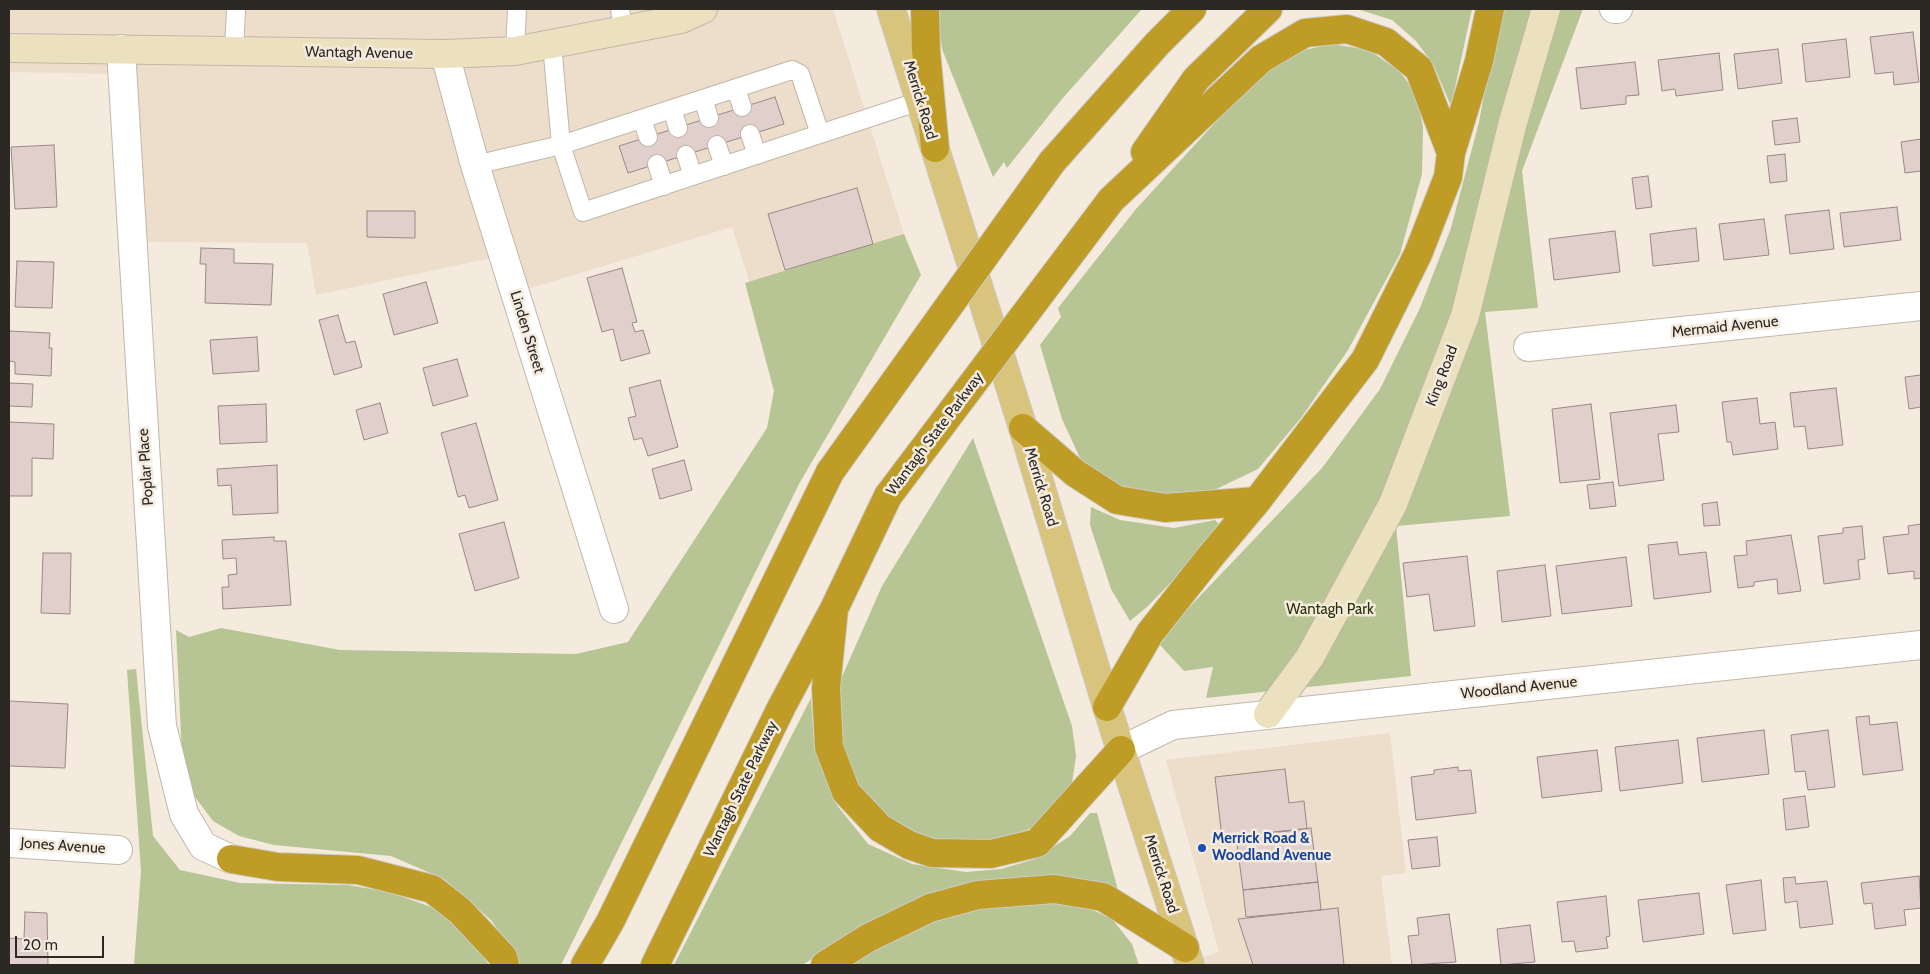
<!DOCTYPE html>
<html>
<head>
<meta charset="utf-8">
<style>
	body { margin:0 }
	#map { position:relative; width:1930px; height:974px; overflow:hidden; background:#f4ebde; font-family:Cabin,sans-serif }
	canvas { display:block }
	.frame { position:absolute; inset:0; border:10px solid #2c2823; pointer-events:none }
	.scale { position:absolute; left:15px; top:936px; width:89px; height:22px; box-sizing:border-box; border:2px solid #2c2823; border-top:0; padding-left:6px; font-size:15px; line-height:18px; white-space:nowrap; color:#2c2823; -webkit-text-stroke:4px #f4ebde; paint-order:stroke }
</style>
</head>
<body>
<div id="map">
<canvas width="1930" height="974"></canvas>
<div class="frame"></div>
<div class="scale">20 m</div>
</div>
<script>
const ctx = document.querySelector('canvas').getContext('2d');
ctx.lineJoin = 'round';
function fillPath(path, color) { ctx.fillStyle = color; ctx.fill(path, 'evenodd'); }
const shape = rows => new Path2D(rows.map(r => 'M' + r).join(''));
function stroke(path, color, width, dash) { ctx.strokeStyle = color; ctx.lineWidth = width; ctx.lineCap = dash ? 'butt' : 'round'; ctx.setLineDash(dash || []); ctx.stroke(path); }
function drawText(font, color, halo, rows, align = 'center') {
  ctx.font = font + ' Cabin,sans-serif'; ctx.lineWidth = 5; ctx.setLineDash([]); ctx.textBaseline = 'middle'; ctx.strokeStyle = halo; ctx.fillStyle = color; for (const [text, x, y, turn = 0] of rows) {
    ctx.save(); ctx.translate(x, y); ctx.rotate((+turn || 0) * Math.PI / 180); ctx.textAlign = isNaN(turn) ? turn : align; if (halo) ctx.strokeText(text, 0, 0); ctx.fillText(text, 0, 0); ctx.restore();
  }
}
const built = shape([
	[9,9,833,9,904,234,751,287,732,227,524,290,511,254,316,295,307,243,139,242,128,74,9,72],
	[1390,733,1406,873,1381,876,1392,965,1177,965,1219,952,1166,760]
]);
const green = shape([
	[937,9,1142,9,1062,99,1007,168,1004,162,993,177,942,49],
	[1357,9,1472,9,1451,106,1433,64,1416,41,1392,20],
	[1502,9,1583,9,1522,171,1538,308,1485,312,1510,516,1396,526,1411,676,1206,698,1213,667,1184,671,1160,645,1180,617,1322,468,1380,389,1420,308,1451,228,1479,122,1498,19],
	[1332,44,1369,50,1399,71,1417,94,1423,128,1422,174,1400,254,1348,350,1301,418,1258,469,1204,495,1137,493,1100,475,1080,458,1062,419,1040,345,1061,317,1058,308,1136,209,1267,66,1295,52],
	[904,234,921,275,799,484,561,965,516,965,514,956,492,921,444,879,391,856,274,845,239,836,213,821,192,793,182,755,176,630,189,637,221,628,340,650,576,654,628,642,767,428,774,391,745,283],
	[973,438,1072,726,1076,756,1071,790,1041,824,1005,839,961,843,918,837,879,815,850,784,835,729,841,679,882,586],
	[1091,507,1120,520,1174,528,1215,520,1220,525,1218,534,1147,607,1130,621,1111,589,1090,525],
	[136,669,153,836,180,870,240,883,348,885,389,892,434,908,465,930,489,965,134,965,141,871,127,670],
	[811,698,814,744,836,804,868,844,912,864,966,872,1001,869,1035,859,1070,836,1090,813,1097,813,1119,894,947,894,880,917,802,965,674,965],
	[1035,902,1084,906,1112,919,1132,944,1139,965,840,965,936,918,989,907]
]);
const building = shape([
	[1913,32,1919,82,1894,85,1893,72,1875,74,1870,37,1913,32],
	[1846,39,1850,77,1806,82,1802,44,1846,39],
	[1778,49,1782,83,1738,89,1734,54,1778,49],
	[1719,53,1723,90,1676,96,1675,89,1662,91,1658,60,1719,53],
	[1635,62,1639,95,1626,96,1626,104,1581,109,1576,68,1635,62],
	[775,97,784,124,628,173,619,146,775,97],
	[1797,118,1800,142,1775,145,1772,121,1797,118],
	[1921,139,1921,171,1905,173,1901,142,1921,139],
	[54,145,57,207,15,209,11,147,54,145],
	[1785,154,1787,181,1770,183,1767,156,1785,154],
	[1648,176,1652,207,1636,209,1632,178,1648,176],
	[857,188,873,244,785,270,768,214,857,188],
	[1897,207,1901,240,1844,247,1840,213,1897,207],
	[1829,210,1834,249,1790,254,1785,215,1829,210],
	[367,211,415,211,415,238,367,237,367,211],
	[1764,219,1769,255,1724,260,1719,224,1764,219],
	[1696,228,1699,261,1653,266,1650,234,1696,228],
	[1615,231,1620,272,1554,280,1549,239,1615,231],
	[201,248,234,249,234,263,273,264,271,305,205,303,206,264,200,264,201,248],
	[17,261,54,262,52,308,15,307,17,261],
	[622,268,637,322,632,323,635,332,643,330,650,353,621,361,613,329,602,332,587,278,622,268],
	[426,282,438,323,394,335,383,294,426,282],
	[338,315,346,343,355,341,362,367,334,375,319,320,338,315],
	[9,331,50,333,49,348,52,348,51,376,15,374,15,362,9,361,9,331],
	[257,337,259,371,213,374,210,340,257,337],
	[457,359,468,396,433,406,423,368,457,359],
	[1921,375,1921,407,1909,409,1905,377,1921,375],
	[660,380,678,447,648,456,642,438,634,440,628,418,636,416,629,388,660,380],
	[9,383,33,384,32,407,9,406,9,383],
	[1836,388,1843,445,1808,449,1805,426,1794,427,1790,393,1836,388],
	[1757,398,1760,424,1775,422,1778,449,1733,455,1731,442,1727,442,1722,402,1757,398],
	[380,403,388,433,364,440,356,410,380,403],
	[266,404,267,442,220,444,218,406,266,404],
	[1591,404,1600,479,1560,483,1552,409,1591,404],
	[1676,405,1679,432,1658,434,1664,480,1619,486,1610,413,1676,405],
	[9,422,54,424,53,459,32,458,32,496,9,496,9,422],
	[476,423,498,500,469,508,465,495,458,497,441,433,476,423],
	[684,460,692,490,660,499,652,469,684,460],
	[277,465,278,513,233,515,231,485,218,486,217,469,277,465],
	[1613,482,1616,506,1590,509,1587,485,1613,482],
	[1717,502,1720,525,1704,526,1702,504,1717,502],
	[504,522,519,578,475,591,459,534,504,522],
	[1921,524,1921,578,1914,579,1914,571,1888,574,1883,537,1909,534,1908,526,1921,524],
	[1862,526,1865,559,1858,560,1860,579,1824,584,1818,536,1843,533,1843,528,1862,526],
	[1791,535,1801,591,1778,594,1777,579,1754,582,1754,586,1738,588,1734,556,1747,555,1746,541,1791,535],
	[274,537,274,541,286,541,291,605,223,609,222,587,229,587,228,575,237,574,236,558,223,559,222,540,274,537],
	[1677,542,1679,555,1706,552,1711,592,1654,599,1648,545,1677,542],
	[43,553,71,553,70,614,41,613,43,553],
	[1467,556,1475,626,1434,631,1429,594,1407,597,1403,563,1467,556],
	[1626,557,1632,606,1562,614,1556,566,1626,557],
	[1545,565,1551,616,1502,622,1497,571,1545,565],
	[9,701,68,704,65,768,9,766,9,701],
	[1869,716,1870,725,1897,722,1903,770,1863,775,1856,717,1869,716],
	[1764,730,1769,774,1702,782,1697,738,1764,730],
	[1828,730,1835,787,1808,790,1805,771,1795,772,1791,735,1828,730],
	[1678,740,1683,783,1620,791,1615,747,1678,740],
	[1597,750,1602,791,1542,798,1537,757,1597,750],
	[1458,767,1458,771,1471,770,1476,813,1416,820,1411,777,1434,774,1434,770,1458,767],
	[1285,769,1289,803,1304,801,1307,829,1222,838,1215,777,1285,769],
	[1805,796,1809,827,1786,830,1783,799,1805,796],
	[1311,828,1318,882,1243,890,1236,836,1311,828],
	[1437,837,1440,866,1412,869,1408,840,1437,837],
	[1919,876,1921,908,1904,910,1906,925,1875,929,1872,903,1864,904,1861,883,1919,876],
	[1795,877,1796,884,1827,881,1833,924,1800,928,1797,901,1785,903,1783,878,1795,877],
	[1761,880,1766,930,1733,934,1726,885,1761,880],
	[1318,882,1321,910,1246,917,1243,890,1318,882],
	[1699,893,1704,934,1643,942,1638,900,1699,893],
	[1606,896,1610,936,1606,937,1608,948,1576,952,1574,941,1562,942,1557,902,1606,896],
	[1338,908,1344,965,1253,965,1238,919,1338,908],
	[25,912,47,913,48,965,9,965,9,938,24,939,25,912],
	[1449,914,1456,962,1412,965,1408,936,1419,935,1417,918,1449,914],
	[1530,925,1535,962,1501,965,1497,929,1530,925]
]);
const lane = shape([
	[620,9,623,30],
	[552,44,561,145,583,212,920,101],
	[234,51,236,9],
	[515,51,517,9],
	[736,89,742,107],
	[703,99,709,118],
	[672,109,678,128],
	[642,119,648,137],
	[750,134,757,155],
	[717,145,724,166],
	[686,155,693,176],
	[657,164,664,186],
	[475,165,561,145,792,70,800,74,820,134]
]);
const street = shape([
	[1614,9,1618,9],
	[121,49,162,726,184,814,203,846,231,859],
	[445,54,475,165,614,609],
	[1528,347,1921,306],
	[1121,750,1173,725,1921,645],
	[9,843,118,850]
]);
const secondary = shape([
	[9,48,445,54,515,51,681,19,703,9],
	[1268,714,1310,657,1393,504,1465,316,1513,122,1546,9]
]);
const primary = shape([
	[891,9,1023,428,1107,707,1190,965]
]);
const highway = shape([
	[925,9,926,50,935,148],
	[1145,152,1196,79,1268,9],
	[1052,162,1157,44,1192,9],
	[1111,200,1261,59,1305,33,1347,29,1386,42,1419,69,1451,153],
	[1023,428,1075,473,1117,500,1165,508,1257,501],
	[834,609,826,688,829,747,846,792,880,828,909,845,932,853,991,854,1037,843,1121,750],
	[1107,707,1150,633,1210,557,1257,501,1365,360,1418,254,1448,177,1451,153,1479,61,1490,9],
	[231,859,278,867,358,870,432,889,460,911,503,957,505,965],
	[585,965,610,922,830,472],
	[655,965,782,706,834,609,888,496],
	[825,965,868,938,930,908,978,895,1054,889,1103,897,1185,948]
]);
const highwayBridge = shape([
	[830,472,1052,162],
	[888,496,1111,200]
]);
const markers = [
	[1202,848,5,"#1a4fb4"]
];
const streetNames = [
	["Wantagh Avenue",359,53,1],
	["Merrick Road",920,100,73],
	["Mermaid Avenue",1725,327,-6],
	["Linden Street",527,332,73],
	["King Road",1442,376,-69],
	["Wantagh State Parkway",935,434,-53],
	["Poplar Place",146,467,-94],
	["Merrick Road",1041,487,73],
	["Woodland Avenue",1519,688,-6],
	["Wantagh State Parkway",741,789,-64],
	["Jones Avenue",63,846,4],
	["Merrick Road",1161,874,72]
];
const parkNames = [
	["Wantagh Park",1330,610]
];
const transitNames = [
	["Merrick Road &",1212,839],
	["Woodland Avenue",1212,856]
];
fillPath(built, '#ecdecb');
fillPath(green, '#b6c593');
fillPath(building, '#e1cfcc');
stroke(building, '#998987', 1);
stroke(lane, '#c0b7aa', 20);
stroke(street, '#c0b7aa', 30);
stroke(secondary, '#c0b7aa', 30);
stroke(primary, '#cccbca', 30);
stroke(highway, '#cccbca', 30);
stroke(lane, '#fff', 18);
stroke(street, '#fff', 28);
stroke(secondary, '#ece1be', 28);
stroke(primary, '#d9c47d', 28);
stroke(highway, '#bf9c26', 28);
stroke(highwayBridge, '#cccbca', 30, []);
stroke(highwayBridge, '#bf9c26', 28);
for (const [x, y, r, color] of markers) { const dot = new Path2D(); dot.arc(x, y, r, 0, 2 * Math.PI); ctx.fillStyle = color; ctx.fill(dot); stroke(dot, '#f4ebde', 2); }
drawText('15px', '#2c2823', '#f4ebde', streetNames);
drawText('15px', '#283204', '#f4ebde', parkNames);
drawText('bold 15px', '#164399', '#f4ebde', transitNames, 'left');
</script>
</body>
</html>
